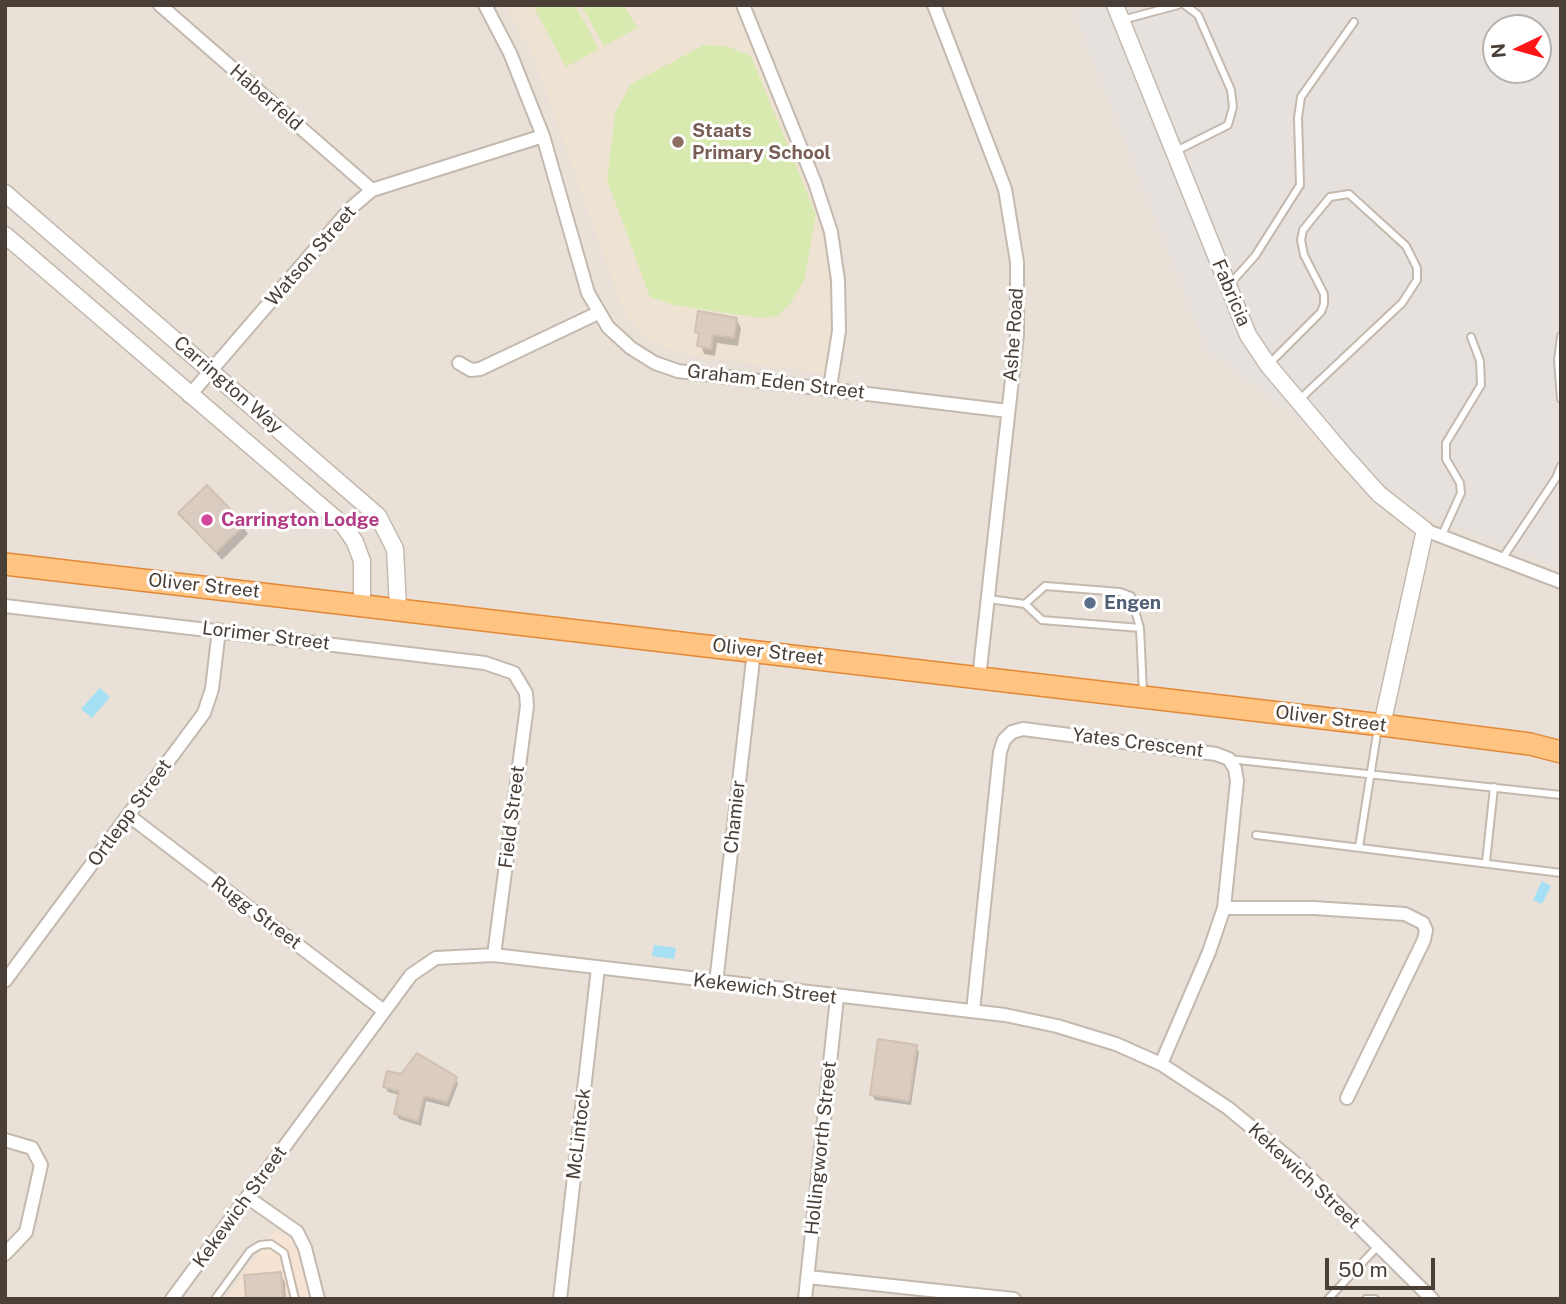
<!DOCTYPE html>
<html>
<head>
<meta charset="utf-8">
<style>
	body { margin:0 }
	#map { position:relative; width:1566px; height:1304px; overflow:hidden; background:#f5efe9; font-family:"Public Sans",sans-serif }
	canvas { display:block }
	.frame { position:absolute; inset:0; border:7px solid #493f37; pointer-events:none }
	.north { position:absolute; left:1482px; top:14px; width:70px; height:70px; box-sizing:border-box; background:#fff; border:2px solid #b6b2af; border-radius:50%; rotate:265deg; font-size:19px; font-weight:700; line-height:28px; text-align:center; color:#493f37 }
	.north::after { content:''; display:block; margin:auto; width:24px; height:32px; background:#ff1618; clip-path:polygon(50% 0,100% 100%,50% 72%,0 100%) }
	.scale { position:absolute; left:1325px; top:1258px; width:110px; height:32px; box-sizing:border-box; border:4px solid #493f37; border-top:0; padding-left:9px; font-size:21px; line-height:24px; white-space:nowrap; color:#493f37; -webkit-text-stroke:5px #fff; paint-order:stroke }
</style>
</head>
<body>
<div id="map">
<canvas width="1566" height="1304"></canvas>
<div class="frame"></div>
<div class="north">N</div>
<div class="scale">50 m</div>
</div>
<script>
const ctx = document.querySelector('canvas').getContext('2d');
ctx.lineJoin = 'round';
function fillPath(path, color) { ctx.fillStyle = color; ctx.fill(path, 'evenodd'); }
const shape = rows => new Path2D(rows.map(r => 'M' + r).join(''));
function stroke(path, color, width, dash) { ctx.strokeStyle = color; ctx.lineWidth = width; ctx.lineCap = dash ? 'butt' : 'round'; ctx.setLineDash(dash || []); ctx.stroke(path); }
function drawText(font, color, halo, rows, align = 'center') {
  ctx.font = font + ' "Public Sans",sans-serif'; ctx.lineWidth = 6; ctx.setLineDash([]); ctx.textBaseline = 'middle'; ctx.strokeStyle = halo; ctx.fillStyle = color; for (const [text, x, y, turn = 0] of rows) {
    ctx.save(); ctx.translate(x, y); ctx.rotate((+turn || 0) * Math.PI / 180); ctx.textAlign = isNaN(turn) ? turn : align; if (halo) ctx.strokeText(text, 0, 0); ctx.fillText(text, 0, 0); ctx.restore();
  }
}
const residential = shape([
	[5,5,1561,5,1561,1299,5,1299],
	[1496,28,1538,28,1538,70,1496,70]
]);
const commercial = shape([
	[275,1230,305,1247,316,1299,226,1299]
]);
const industrial = shape([
	[1071,5,1561,5,1561,568,1420,513,1206,348],
	[1496,28,1538,28,1538,70,1496,70]
]);
const education = shape([
	[505,5,739,5,824,225,833,270,836,331,831,374,687,355,650,341,623,310,534,58]
]);
const green = shape([
	[575,5,599,49,566,67,533,6],
	[581,5,624,5,637,28,604,46],
	[704,45,726,46,751,56,816,215,804,280,790,304,777,316,760,318,674,305,650,297,607,180,615,113,631,84]
]);
const water = shape([
	[100,688,110,697,92,718,81,709],
	[1542,881,1551,886,1542,904,1533,900],
	[654,945,676,948,674,959,652,956]
]);
const shadow = shape([
	[736,319,741,328,738,346,717,343,715,356,704,354,697,332],
	[181,513,243,526,248,534,222,560],
	[916,1047,919,1052,911,1105,875,1100,872,1094],
	[402,1076,455,1078,458,1084,449,1107,426,1101,421,1126,399,1119,396,1114,399,1095,388,1092,385,1087],
	[280,1273,285,1282,286,1299,248,1299]
]);
const building = shape([
	[698,311,737,318,734,338,713,335,711,349,697,346,699,333,695,332,698,311],
	[207,485,245,525,216,552,178,513,207,485],
	[878,1039,917,1045,909,1101,870,1095,878,1039],
	[417,1053,457,1077,447,1102,424,1096,418,1121,394,1114,399,1091,383,1087,387,1071,401,1074,417,1053],
	[281,1272,283,1299,246,1299,244,1275,281,1272]
]);
const service = shape([
	[1122,20,1178,5],
	[1176,151,1228,125,1233,107,1231,90,1198,15,1185,5],
	[1229,285,1255,256,1300,185,1298,118,1301,97,1354,22],
	[1561,336,1558,360,1561,399],
	[1269,364,1321,312,1324,304,1324,294,1304,255,1301,240,1303,230,1330,197,1349,194,1406,246,1417,268,1417,280,1402,303,1299,400],
	[1441,537,1461,493,1460,483,1446,459,1446,443,1481,385,1480,361,1471,337],
	[1502,559,1556,478,1561,466],
	[989,599,1025,604,1042,620,1140,628],
	[1025,604,1045,586,1120,592,1131,596,1140,628,1143,692],
	[1229,759,1561,795],
	[1256,835,1561,873],
	[1359,847,1378,727],
	[1486,862,1494,787],
	[215,1299,250,1251,260,1245,271,1244,284,1253,295,1299],
	[1328,1299,1379,1245],
	[1366,1299,1375,1299]
]);
const minor = shape([
	[160,5,372,190],
	[485,5,510,53,543,136,588,293,608,327,631,348,655,363,678,371,1008,411],
	[743,5,815,183,831,232,838,280,839,331,830,387],
	[934,5,1005,189,1017,262,1017,334,979,678],
	[459,363,471,370,480,369,598,313],
	[189,396,351,208,372,190,543,136],
	[1425,530,1561,582],
	[5,606,485,663,514,673,526,693,527,706,494,955],
	[128,815,384,1011],
	[1224,908,1314,908,1405,914,1423,923,1426,930,1424,940,1347,1098],
	[5,981,204,713,212,689,219,630],
	[716,983,754,651],
	[973,1011,1000,752,1004,740,1012,732,1023,729,1216,754,1229,759,1235,769,1237,781,1224,908,1209,952,1161,1064],
	[5,1140,32,1148,41,1165,26,1232,5,1254],
	[247,1197,297,1232,305,1248,318,1299],
	[808,1277,1014,1299],
	[172,1299,411,975,436,958,494,955,1005,1015,1057,1026,1116,1044,1161,1064,1228,1108,1296,1164,1432,1299],
	[560,1299,598,968],
	[805,1299,837,997]
]);
const tertiary = shape([
	[1115,5,1248,335,1268,365,1343,454,1379,494,1425,530,1382,725],
	[5,193,378,516,395,549,398,607],
	[5,235,344,526,355,542,362,561,362,604]
]);
const trunk = shape([
	[5,564,1382,725,1530,744,1561,752]
]);
const markers = [
	[678,142,7,"#8d6e63"],
	[207,520,7,"#d1479c"],
	[1090,603,7,"#5c6f8a"]
];
const streetNames = [
	["Haberfeld",266,98,41],
	["Watson Street",311,256,-49],
	["Fabricia",1231,293,67],
	["Ashe Road",1014,335,-86],
	["Graham Eden Street",776,382,7],
	["Carrington Way",228,385,41],
	["Oliver Street",204,586,6],
	["Lorimer Street",266,636,7],
	["Oliver Street",768,652,7],
	["Oliver Street",1331,719,7],
	["Yates Crescent",1138,743,7],
	["Ortlepp Street",130,813,-54],
	["Field Street",512,817,-83],
	["Chamier",735,817,-84],
	["Rugg Street",256,913,37],
	["Kekewich Street",765,989,7],
	["McLintock",579,1134,-83],
	["Hollingworth Street",821,1148,-84],
	["Kekewich Street",1304,1176,43],
	["Kekewich Street",240,1207,-54]
];
const educationNames = [
	["Staats",692,131],
	["Primary School",692,153]
];
const hotelNames = [
	["Carrington Lodge",221,520]
];
const serviceNames = [
	["Engen",1104,603]
];
fillPath(residential, '#e9e1d7');
fillPath(commercial, '#f7e3d4');
fillPath(industrial, '#e7e1de');
fillPath(education, '#eee2d3');
fillPath(green, '#d9eab1');
fillPath(water, '#a5dff3');
fillPath(shadow, '#0003');
fillPath(building, '#daccc1');
stroke(building, '#d2c0b1', 2);
stroke(service, '#c4b9ae', 10);
stroke(minor, '#c4b9ae', 16);
stroke(tertiary, '#c4b9ae', 19);
stroke(trunk, '#e28836', 24);
stroke(service, '#fff', 6);
stroke(minor, '#fff', 12);
stroke(tertiary, '#fff', 16);
stroke(trunk, '#ffc481', 21);
for (const [x, y, r, color] of markers) { const dot = new Path2D(); dot.arc(x, y, r, 0, 2 * Math.PI); ctx.fillStyle = color; ctx.fill(dot); stroke(dot, '#fff', 2.5); }
drawText('19px', '#493f37', '#fff', streetNames);
drawText('bold 19px', '#785e54', '#fff', educationNames, 'left');
drawText('bold 19px', '#b23c85', '#fff', hotelNames, 'left');
drawText('bold 19px', '#4e5e75', '#fff', serviceNames, 'left');
</script>
</body>
</html>
